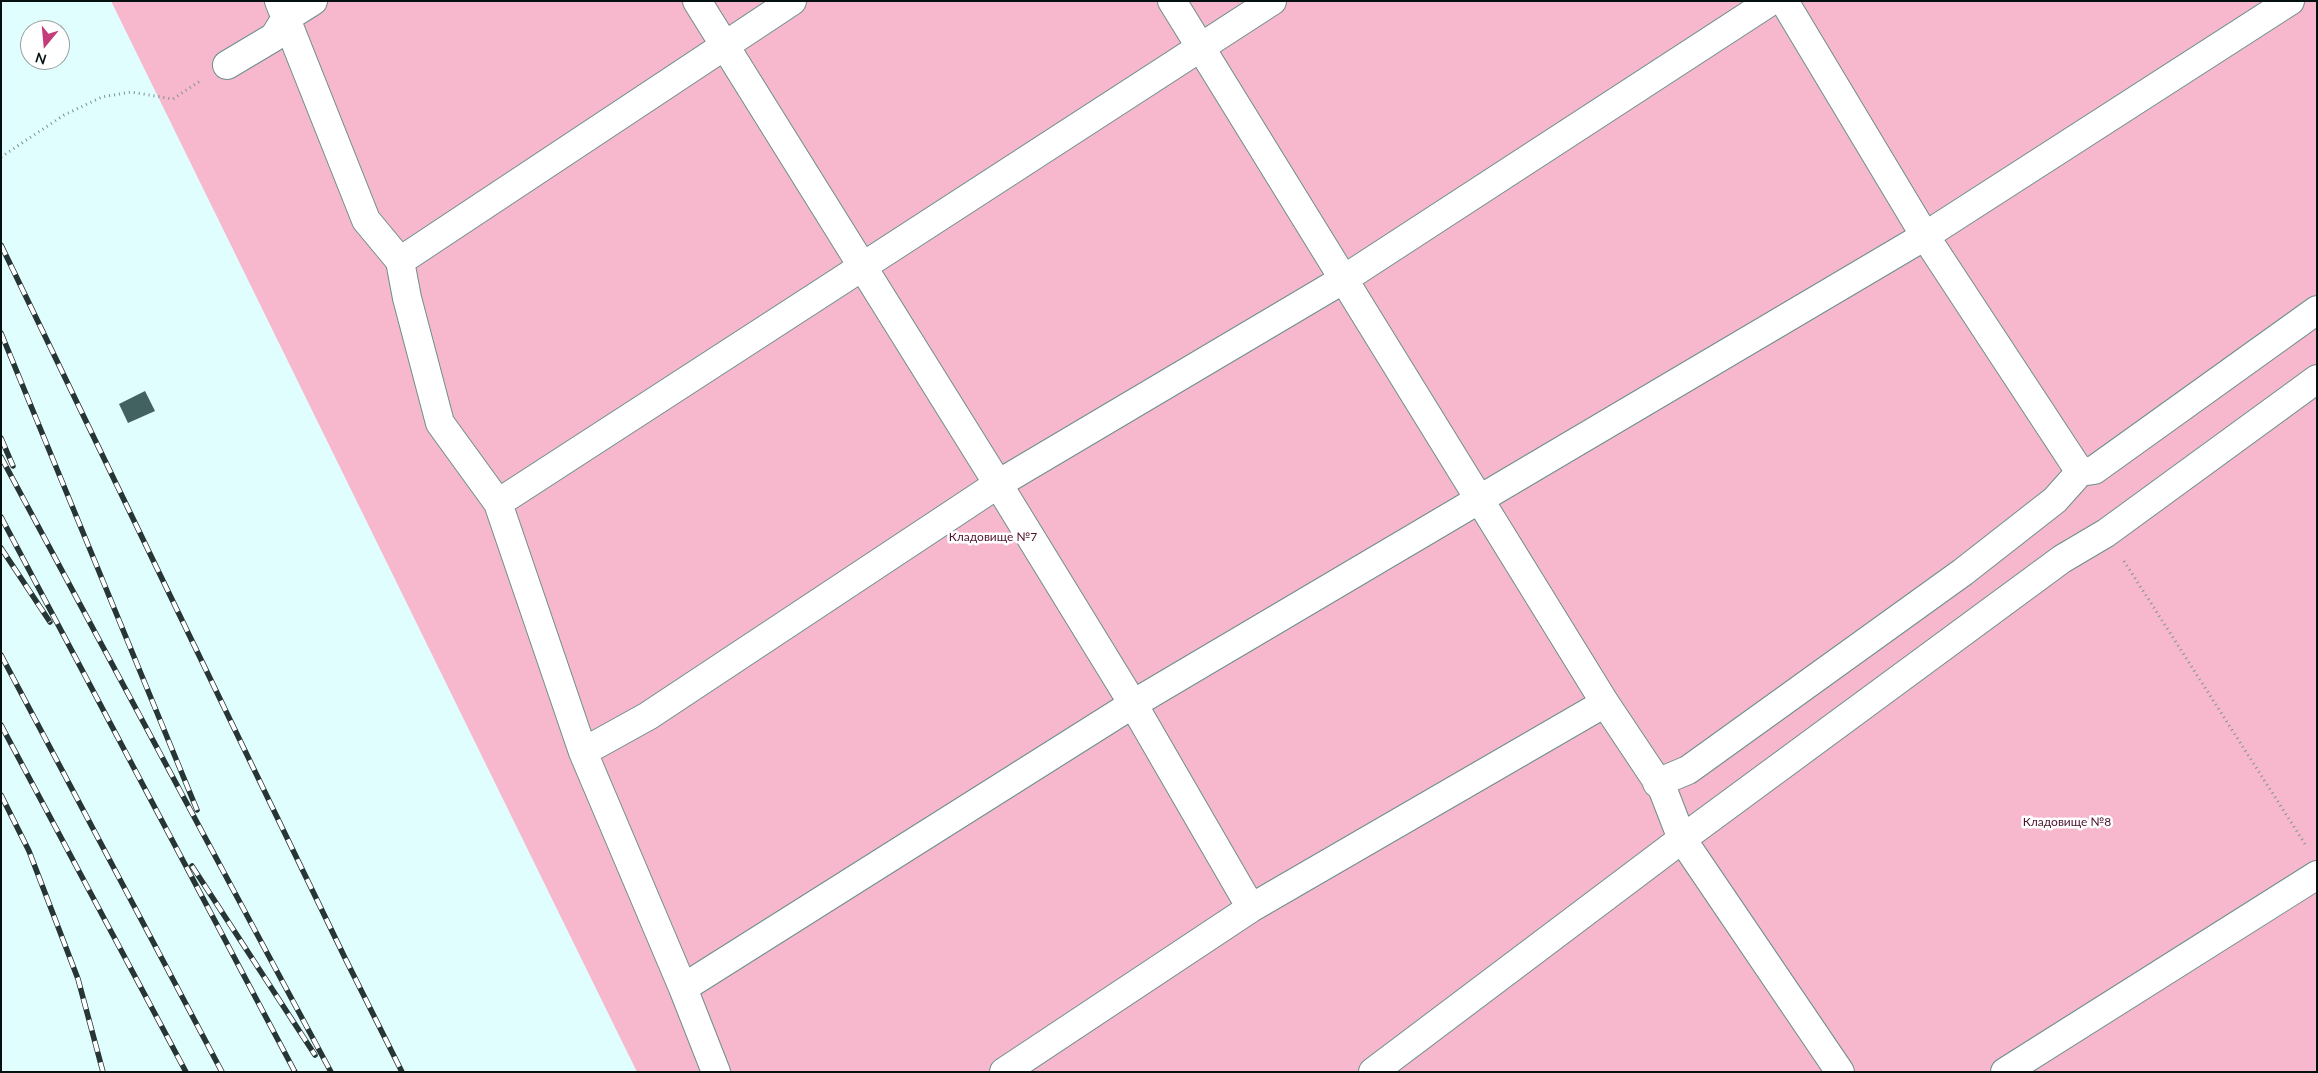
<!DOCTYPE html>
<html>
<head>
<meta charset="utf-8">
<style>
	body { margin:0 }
	#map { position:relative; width:2318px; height:1073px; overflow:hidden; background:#e1fefe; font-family:Lato,sans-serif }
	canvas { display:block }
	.frame { position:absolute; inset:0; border:2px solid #051111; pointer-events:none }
	.north { position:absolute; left:20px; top:20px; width:50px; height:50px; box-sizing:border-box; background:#fff; border:1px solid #9ba0a0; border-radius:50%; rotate:197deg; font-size:14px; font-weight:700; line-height:20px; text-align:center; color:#051111 }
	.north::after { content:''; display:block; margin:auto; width:18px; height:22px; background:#c43c7a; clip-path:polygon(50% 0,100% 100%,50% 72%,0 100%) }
</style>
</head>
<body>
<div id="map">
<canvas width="2318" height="1073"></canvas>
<div class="frame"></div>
<div class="north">N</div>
</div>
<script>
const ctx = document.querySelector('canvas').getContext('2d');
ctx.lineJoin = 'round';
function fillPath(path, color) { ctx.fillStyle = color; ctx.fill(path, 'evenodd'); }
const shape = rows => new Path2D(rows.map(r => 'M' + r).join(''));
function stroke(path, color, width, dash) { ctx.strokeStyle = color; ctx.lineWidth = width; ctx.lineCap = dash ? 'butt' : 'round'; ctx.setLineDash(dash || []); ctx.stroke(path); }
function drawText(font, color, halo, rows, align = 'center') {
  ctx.font = font + ' Lato,sans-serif'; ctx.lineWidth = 5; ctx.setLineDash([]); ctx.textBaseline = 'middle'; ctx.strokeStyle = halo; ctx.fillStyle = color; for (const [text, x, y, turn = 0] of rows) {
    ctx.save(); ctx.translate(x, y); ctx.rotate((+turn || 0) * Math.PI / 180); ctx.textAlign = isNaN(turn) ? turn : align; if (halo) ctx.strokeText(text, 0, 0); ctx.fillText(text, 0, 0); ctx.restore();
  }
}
const green = shape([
	[111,1,2317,1,2317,1072,637,1072]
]);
const building = shape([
	[145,391,155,411,128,423,119,404]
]);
const path = shape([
	[1,157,64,115,102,97,131,92,173,99,200,81],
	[2124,561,2305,844]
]);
const minor = shape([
	[279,1,366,220,400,261,407,298,440,423,498,503,583,752,683,988,716,1072],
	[697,1,998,484,1133,704,1251,908],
	[1172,1,1605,703,1663,790,1682,839,1840,1072],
	[1784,1,1925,236,2080,472,2094,470,2317,310],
	[227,65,274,37,286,18,313,1],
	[400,261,792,1],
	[498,503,1272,1],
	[583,752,648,716,998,484,1344,279,1771,1],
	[1657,783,1688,770,1963,572,2055,500,2080,472],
	[683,988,1133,704,1925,236,2290,1],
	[1004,1072,1251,908,1605,703],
	[1373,1072,1682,839,2062,559,2106,533,2317,379],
	[2005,1072,2317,875]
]);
const rail = shape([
	[1,245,345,958,402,1072],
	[1,333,197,810],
	[1,438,13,466],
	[1,457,331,1072],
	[1,517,295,1072],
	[1,548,50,622],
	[1,655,222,1072],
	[1,725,186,1072],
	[1,795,29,851,78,979,103,1072],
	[192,866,315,1055]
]);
const parkNames = [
	["Кладовище №7",993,537],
	["Кладовище №8",2067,822]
];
fillPath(green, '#f7b8ce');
fillPath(building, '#426262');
stroke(minor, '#6d8e8e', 30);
stroke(path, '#7c9191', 3, [1, 4]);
stroke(minor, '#fff', 28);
stroke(rail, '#273535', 5.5);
stroke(rail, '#fff', 4, [11]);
drawText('12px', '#4d122d', '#fff', parkNames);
</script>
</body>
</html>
